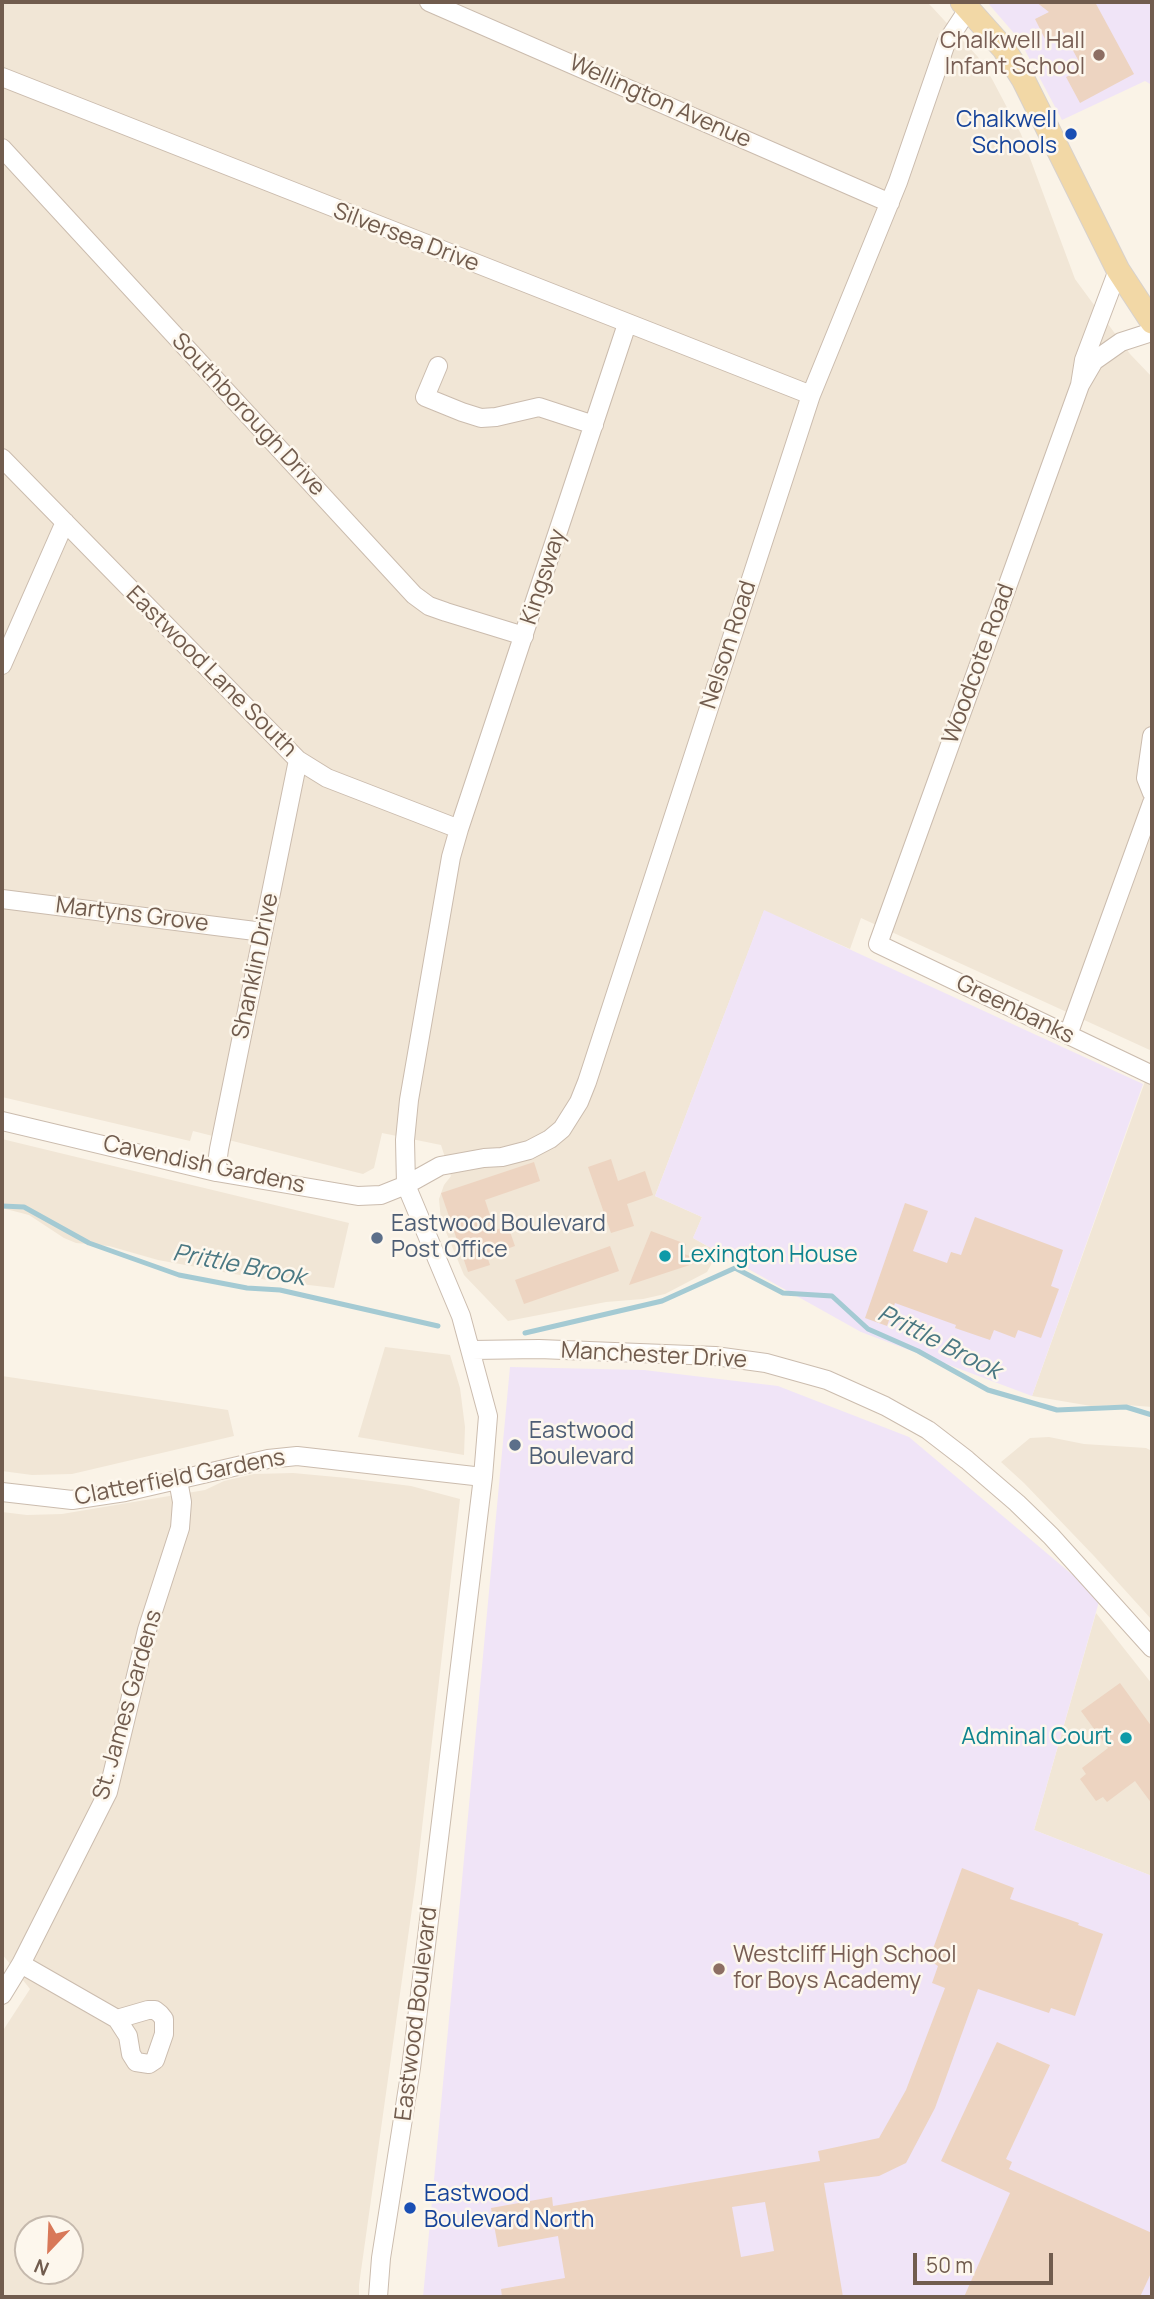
<!DOCTYPE html>
<html>
<head>
<meta charset="utf-8">
<style>
	body { margin:0 }
	#map { position:relative; width:1154px; height:2299px; overflow:hidden; background:#faf3e7; font-family:Manrope,sans-serif }
	canvas { display:block }
	.frame { position:absolute; inset:0; border:4px solid #715c4e; pointer-events:none }
	.north { position:absolute; left:14px; top:2215px; width:70px; height:70px; box-sizing:border-box; background:#fdf7ed; border:2px solid #c5b9ad; border-radius:50%; rotate:203deg; font-size:19px; font-weight:700; line-height:28px; text-align:center; color:#715c4e }
	.north::after { content:''; display:block; margin:auto; width:24px; height:32px; background:#d87858; clip-path:polygon(50% 0,100% 100%,50% 72%,0 100%) }
	.scale { position:absolute; left:913px; top:2253px; width:140px; height:32px; box-sizing:border-box; border:4px solid #715c4e; border-top:0; padding-left:9px; font-size:21px; line-height:24px; white-space:nowrap; color:#715c4e; -webkit-text-stroke:5px #fdf7ed; paint-order:stroke }
</style>
</head>
<body>
<div id="map">
<canvas width="1154" height="2299"></canvas>
<div class="frame"></div>
<div class="north">N</div>
<div class="scale">50 m</div>
</div>
<script>
const ctx = document.querySelector('canvas').getContext('2d');
ctx.lineJoin = 'round';
function fillPath(path, color) { ctx.fillStyle = color; ctx.fill(path, 'evenodd'); }
const shape = rows => new Path2D(rows.map(r => 'M' + r).join(''));
function stroke(path, color, width, dash) { ctx.strokeStyle = color; ctx.lineWidth = width; ctx.lineCap = dash ? 'butt' : 'round'; ctx.setLineDash(dash || []); ctx.stroke(path); }
function drawText(font, color, halo, rows, align = 'center') {
  ctx.font = font + ' Manrope,sans-serif'; ctx.lineWidth = 5; ctx.setLineDash([]); ctx.textBaseline = 'middle'; ctx.strokeStyle = halo; ctx.fillStyle = color; for (const [text, x, y, turn = 0] of rows) {
    ctx.save(); ctx.translate(x, y); ctx.rotate((+turn || 0) * Math.PI / 180); ctx.textAlign = isNaN(turn) ? turn : align; if (halo) ctx.strokeText(text, 0, 0); ctx.fillText(text, 0, 0); ctx.restore();
  }
}
const residential = shape([
	[2,2,927,2,932,7,978,57,992,79,1021,134,1075,279,1130,354,1152,377,1152,1051,861,918,850,949,764,911,655,1196,702,1217,693,1238,718,1252,707,1272,665,1294,643,1299,606,1302,508,1321,464,1275,441,1220,439,1199,444,1185,451,1176,441,1145,382,1133,374,1168,363,1174,193,1131,190,1141,2,1097],
	[1152,1062,1152,1407,1127,1405,1091,1406,1032,1396],
	[2,1139,349,1223,334,1288,267,1280,158,1260,109,1246,76,1243,64,1238,29,1215,2,1208],
	[385,1347,450,1355,460,1388,465,1427,464,1455,358,1437],
	[2,1376,228,1410,234,1436,72,1474,32,1475,2,1471],
	[1049,1437,1084,1444,1146,1448,1152,1451,1152,1620,1094,1556,1024,1483,1001,1462,1030,1438],
	[293,1473,347,1478,411,1486,460,1499,416,1880,359,2285,359,2297,2,2297,2,2032,30,1989,2,1954,2,1512,27,1515,62,1514,205,1490,224,1481,254,1474],
	[28,2229,70,2229,70,2271,28,2271],
	[1096,1613,1152,1684,1152,1876,1034,1830]
]);
const education = shape([
	[987,2,1152,2,1152,85,1145,81,1062,120,1019,39],
	[764,910,1143,1084,1032,1396,861,1332,693,1238,702,1217,655,1196],
	[510,1367,644,1370,778,1386,909,1437,1100,1598,1034,1830,1152,1876,1152,2297,423,2297]
]);
const stream = shape([
	[2,1206,24,1207,89,1243,179,1275,247,1288,280,1290,438,1326],
	[525,1333,662,1301,735,1268,783,1293,832,1296,868,1329,918,1351,988,1390,1057,1410,1126,1407,1152,1415]
]);
const building = shape([
	[1036,2,1095,2,1134,74,1080,103,1066,77,1083,69,1063,32,1046,41,1035,19,1049,12],
	[611,1159,618,1181,645,1171,653,1195,627,1204,634,1226,611,1233,588,1167],
	[534,1162,540,1181,485,1200,495,1230,508,1226,515,1246,487,1256,490,1265,468,1272,441,1193],
	[905,1203,928,1211,913,1251,947,1263,951,1252,961,1255,975,1217,1063,1250,1051,1286,1059,1289,1041,1338,1018,1330,1015,1338,994,1330,990,1340,955,1328,956,1325,895,1303,887,1326,865,1318],
	[651,1231,686,1244,682,1253,702,1261,629,1285],
	[610,1246,619,1271,524,1304,515,1280],
	[1120,1683,1152,1727,1152,1804,1135,1781,1107,1802,1103,1797,1096,1801,1080,1779,1086,1774,1082,1768,1108,1748,1081,1711],
	[962,1868,1014,1888,1010,1899,1079,1923,1078,1925,1103,1934,1075,2016,1051,2008,1049,2013,978,1989,935,2108,906,2163,879,2176,824,2183,843,2297,502,2297,501,2289,565,2278,558,2236,498,2247,491,2208,552,2197,553,2206,820,2161,818,2151,879,2138,906,2090,945,1988,932,1983,938,1966,929,1960],
	[765,2202,774,2251,741,2257,732,2207],
	[997,2042,1050,2065,1006,2159,1012,2162,1009,2169,1152,2233,1152,2271,1140,2297,964,2297,1010,2193,941,2161]
]);
const minor = shape([
	[429,2,890,203],
	[2,77,811,395],
	[2,148,414,595,429,606,446,612,524,636],
	[1118,270,1084,360,1080,385,1094,361,1121,342,1152,332],
	[438,366,425,397,462,412,481,418,496,417,539,407,594,425],
	[1080,385,878,944,1152,1075],
	[2,458,298,760,327,778,459,829],
	[2,665,65,522],
	[1152,736,1146,778,1152,793],
	[2,899,263,932],
	[1068,1035,1152,803],
	[2,1121,216,1172,358,1196,381,1195,406,1185,440,1166,484,1158,502,1157,529,1150,550,1139,562,1129,579,1102,587,1082,811,395,898,182,946,43,969,8],
	[216,1172,219,1149,298,760],
	[472,1350,539,1349,715,1356,766,1363,827,1380,885,1406,928,1430,967,1460,1017,1503,1051,1536,1152,1648],
	[2,1492,72,1500,125,1492,268,1459,297,1456,483,1477],
	[21,1964,117,2019,128,2036,131,2054,136,2062,149,2064,155,2060,164,2034,164,2019,160,2014,155,2010,148,2010,117,2019],
	[2,1995,21,1964,108,1792,147,1630,180,1528,182,1502,178,1480],
	[378,2297,381,2258,411,2068,483,1477,488,1416,461,1316,406,1185,405,1140,409,1100,451,857,459,829,627,324]
]);
const major = shape([
	[962,2,1004,49,1023,79,1118,270,1152,322]
]);
const markers = [
	[1099,55,7,"#8d6e63"],
	[1071,134,7,"#1a4fb4"],
	[377,1238,7,"#5c6f8a"],
	[665,1256,7,"#0f9aa8"],
	[515,1445,7,"#5c6f8a"],
	[1126,1738,7,"#0f9aa8"],
	[719,1969,7,"#8d6e63"],
	[410,2208,7,"#1a4fb4"]
];
const educationNames = [
	["Chalkwell Hall",1085,42],
	["Infant School",1085,68],
	["Westcliff High School",733,1956,"left"],
	["for Boys Academy",733,1982,"left"]
];
const streetNames = [
	["Wellington Avenue",660,102,24],
	["Silversea Drive",406,238,21],
	["Southborough Drive",248,415,47],
	["Kingsway",544,577,-72],
	["Nelson Road",729,645,-72],
	["Woodcote Road",979,664,-70],
	["Eastwood Lane South",211,672,45],
	["Martyns Grove",132,915,7],
	["Shanklin Drive",256,966,-78],
	["Greenbanks",1015,1010,26],
	["Cavendish Gardens",204,1165,12],
	["Manchester Drive",654,1356,3],
	["Clatterfield Gardens",180,1478,-11],
	["St. James Gardens",128,1705,-74],
	["Eastwood Boulevard",417,2014,-83]
];
const transitNames = [
	["Chalkwell",1057,121],
	["Schools",1057,147],
	["Eastwood",424,2195,"left"],
	["Boulevard North",424,2221,"left"]
];
const serviceNames = [
	["Eastwood Boulevard",391,1225],
	["Post Office",391,1251],
	["Eastwood",529,1432],
	["Boulevard",529,1458]
];
const cultureNames = [
	["Lexington House",679,1256],
	["Adminal Court",1112,1738,"right"]
];
const waterNames = [
	["Prittle Brook",239,1266,11],
	["Prittle Brook",939,1343,27]
];
fillPath(residential, '#f1e6d6');
fillPath(education, '#f0e4f7');
stroke(stream, '#a4cad3', 5);
fillPath(building, '#edd4c1');
stroke(minor, '#cbbcae', 20);
stroke(major, '#d7d1cd', 25);
stroke(minor, '#fff', 18);
stroke(major, '#f2d8a6', 23);
for (const [x, y, r, color] of markers) { const dot = new Path2D(); dot.arc(x, y, r, 0, 2 * Math.PI); ctx.fillStyle = color; ctx.fill(dot); stroke(dot, '#fdf7ed', 2.5); }
drawText('23px', '#785e54', '#fdf7ed', educationNames, 'right');
drawText('23px', '#715c4e', '#fdf7ed', streetNames);
drawText('23px', '#164399', '#fdf7ed', transitNames, 'right');
drawText('23px', '#4e5e75', '#fdf7ed', serviceNames, 'left');
drawText('23px', '#0d838f', '#fdf7ed', cultureNames, 'left');
drawText('italic 24px', '#4a7883', '#fdf7ed', waterNames);
</script>
</body>
</html>
